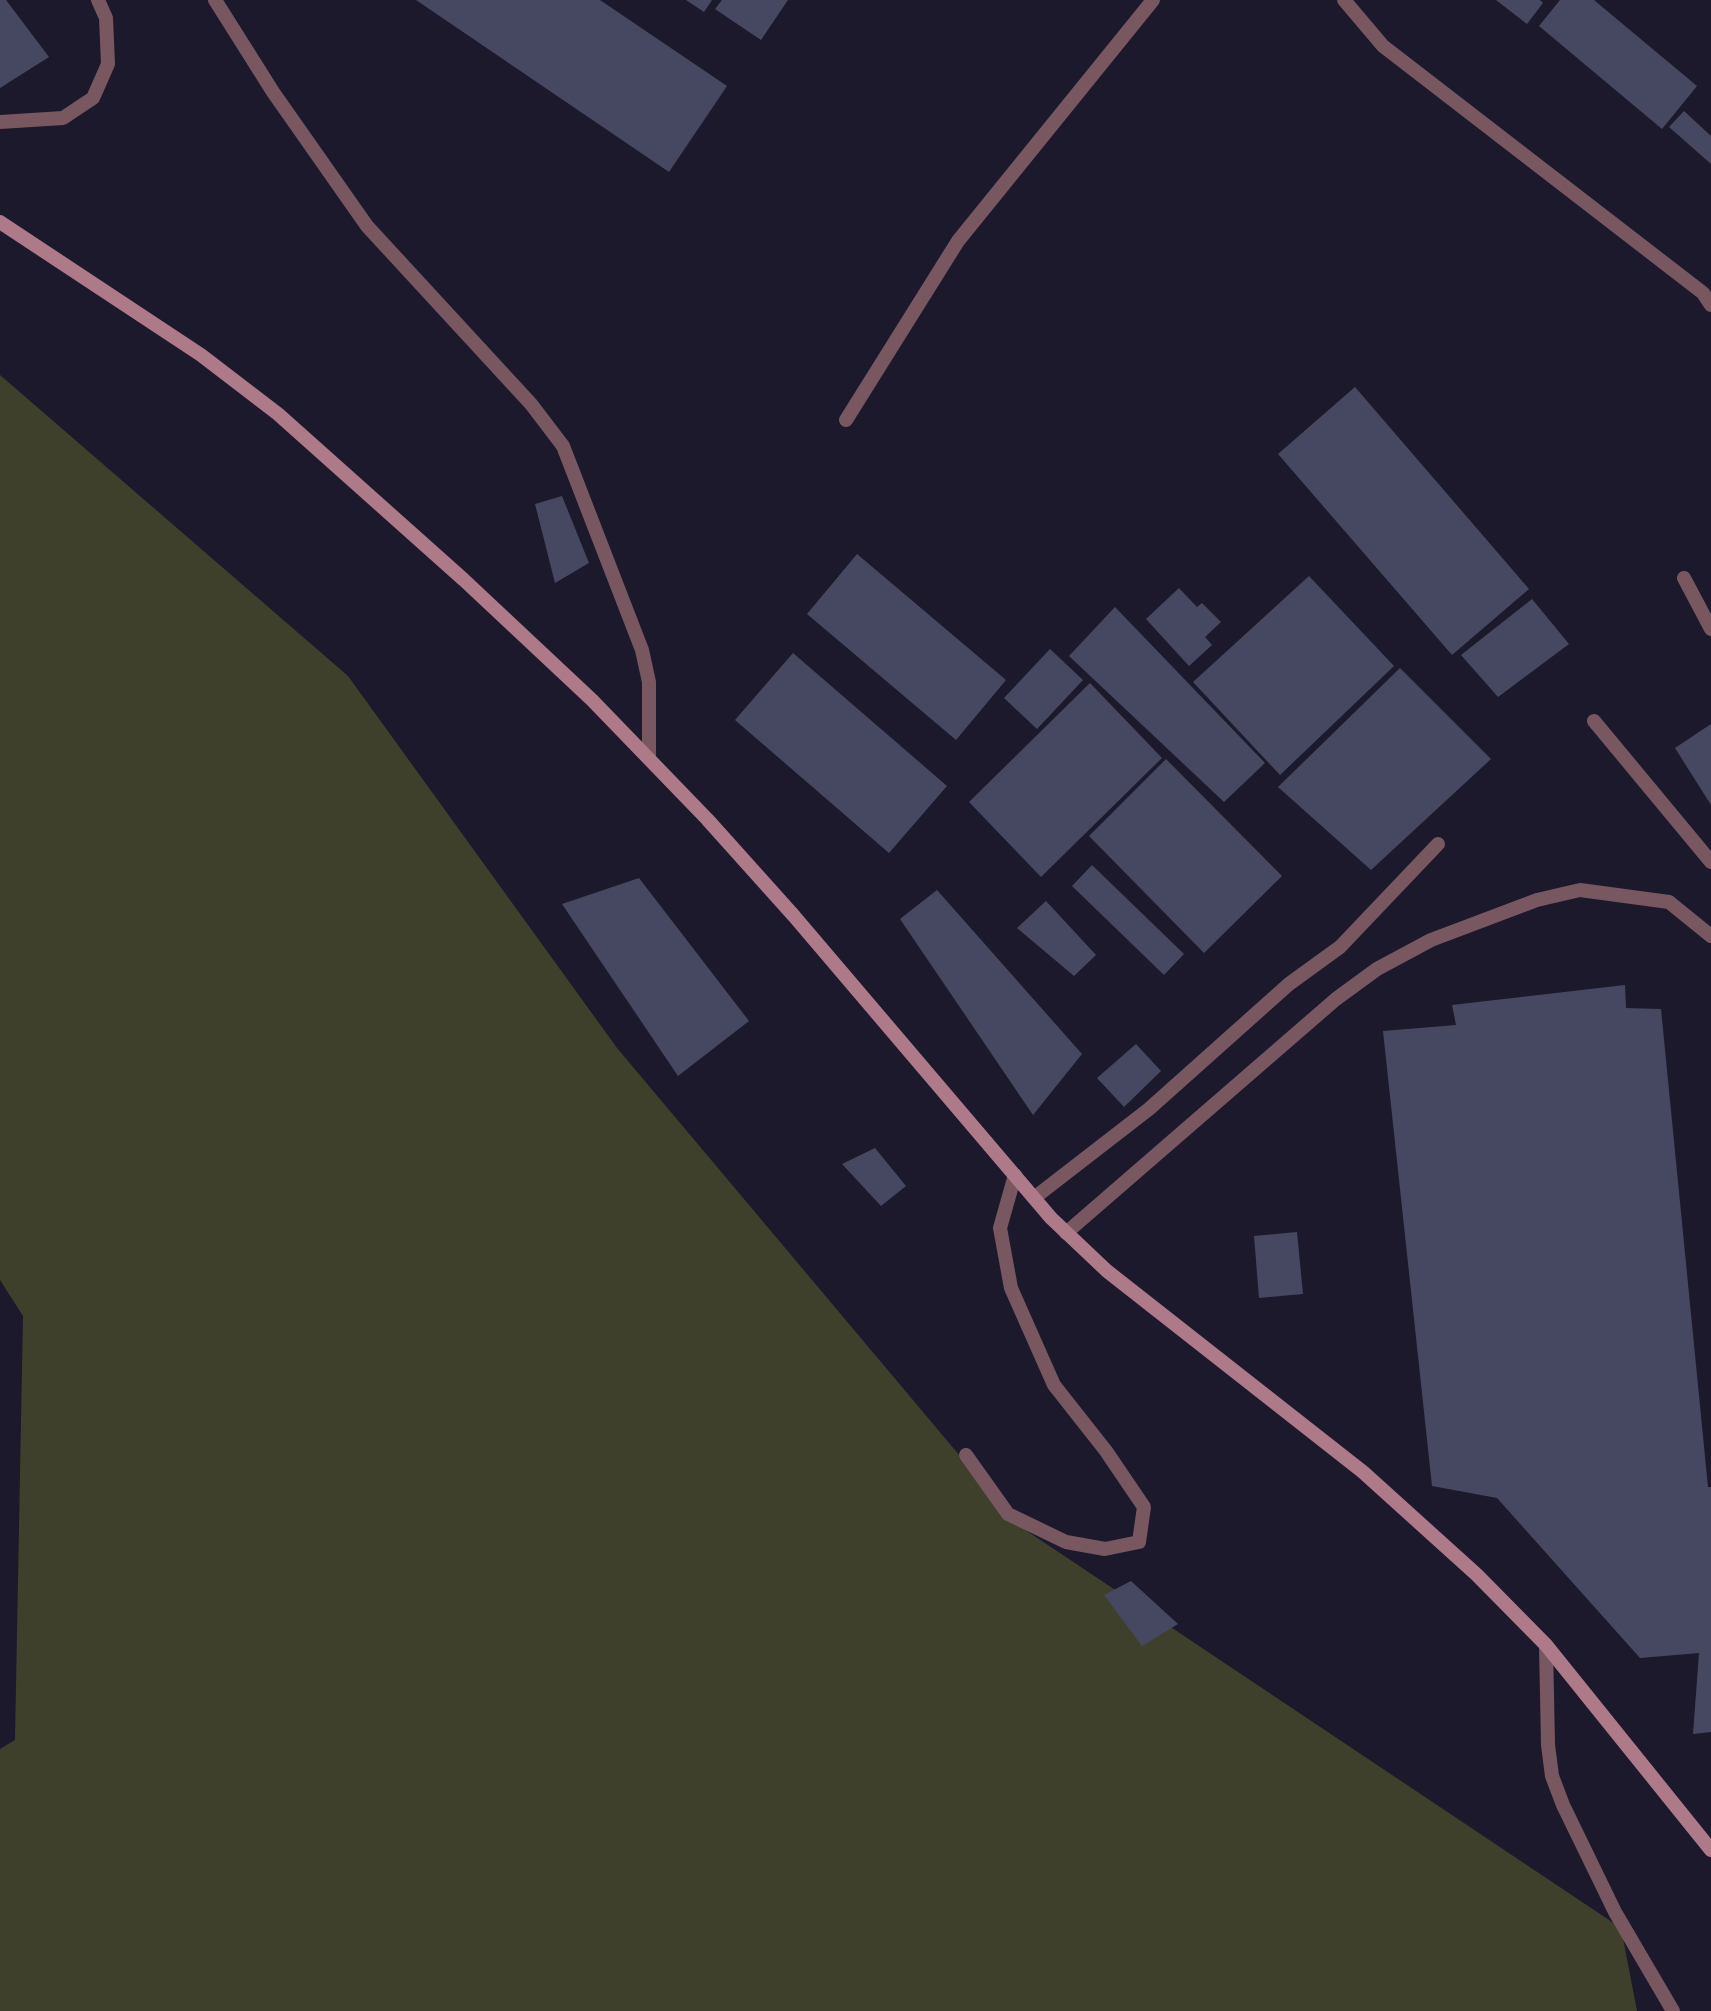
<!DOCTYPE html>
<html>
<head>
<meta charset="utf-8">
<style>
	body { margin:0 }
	canvas { display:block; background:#1b192b }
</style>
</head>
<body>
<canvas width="1711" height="2011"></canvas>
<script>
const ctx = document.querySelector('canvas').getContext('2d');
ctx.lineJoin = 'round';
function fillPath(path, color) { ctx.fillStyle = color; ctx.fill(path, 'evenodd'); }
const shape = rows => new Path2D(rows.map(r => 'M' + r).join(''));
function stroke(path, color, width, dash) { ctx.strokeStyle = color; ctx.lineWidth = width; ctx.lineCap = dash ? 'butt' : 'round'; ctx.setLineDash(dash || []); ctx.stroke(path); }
const green = shape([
	[0,375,348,676,617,1048,1018,1525,1621,1928,1637,2011,0,2011,0,1749,15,1740,23,1316,0,1280]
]);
const building = shape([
	[0,0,6,0,49,57,0,88],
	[416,0,600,0,727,86,669,172],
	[686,0,712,0,704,12],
	[722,0,788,0,761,40,715,9],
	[1496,0,1540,0,1543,3,1527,24],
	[1560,0,1594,0,1697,86,1662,129,1539,26],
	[1684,111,1711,136,1711,164,1669,127],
	[1355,387,1529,589,1452,655,1278,454],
	[562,496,589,563,555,583,535,504],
	[857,554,1006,680,956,740,807,614],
	[1309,576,1394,666,1280,775,1193,682],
	[1179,588,1197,607,1202,603,1221,622,1205,637,1212,645,1189,666,1146,619],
	[1532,599,1569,644,1498,697,1461,655],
	[1115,607,1265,763,1224,802,1069,656],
	[1050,649,1083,680,1037,729,1004,698],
	[793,653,947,786,889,853,735,720],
	[1400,668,1491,759,1371,870,1278,787],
	[1090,683,1162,758,1041,877,969,802],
	[1711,724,1711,805,1675,748],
	[1166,759,1282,876,1204,953,1089,836],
	[1092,865,1184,954,1164,975,1072,886],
	[639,878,749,1021,678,1076,562,904],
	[937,890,1082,1054,1033,1115,900,919],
	[1046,901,1096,955,1074,976,1017,928],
	[1625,985,1626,1008,1661,1009,1708,1487,1711,1487,1711,1732,1693,1734,1699,1653,1640,1658,1497,1498,1432,1486,1383,1031,1456,1025,1452,1005],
	[1136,1044,1161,1071,1124,1107,1097,1078],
	[875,1148,906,1186,881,1206,842,1164],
	[1297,1232,1303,1294,1259,1298,1254,1236],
	[1131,1581,1178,1624,1142,1646,1104,1595]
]);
const service = shape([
	[215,0,273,92,367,226,531,404,563,446,642,650,649,682,649,757],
	[1344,0,1383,46,1703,293,1711,305],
	[0,122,63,118,93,98,108,64,106,18,98,0],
	[846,420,958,241,1153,0],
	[1684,578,1711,629],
	[1594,721,1711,862],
	[1034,1198,1149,1109,1289,984,1340,947,1438,844],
	[1066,1233,1336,999,1377,969,1431,940,1537,900,1580,890,1669,902,1711,936]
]);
const minor = shape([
	[966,1455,1008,1514,1066,1542,1105,1549,1139,1542,1144,1507,1106,1451,1054,1385,1011,1288,1000,1228,1015,1175]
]);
const tertiary = shape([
	[1546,1645,1548,1745,1552,1776,1563,1805,1615,1912,1673,2011]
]);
const secondary = shape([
	[0,222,201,355,278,414,464,580,592,700,707,819,794,916,1051,1218,1107,1271,1363,1472,1477,1575,1546,1645,1711,1850]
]);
fillPath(green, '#3f402c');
fillPath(building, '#464861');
stroke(service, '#785761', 14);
stroke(minor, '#785761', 14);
stroke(tertiary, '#785761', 14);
stroke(secondary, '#ae7988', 14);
</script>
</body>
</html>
